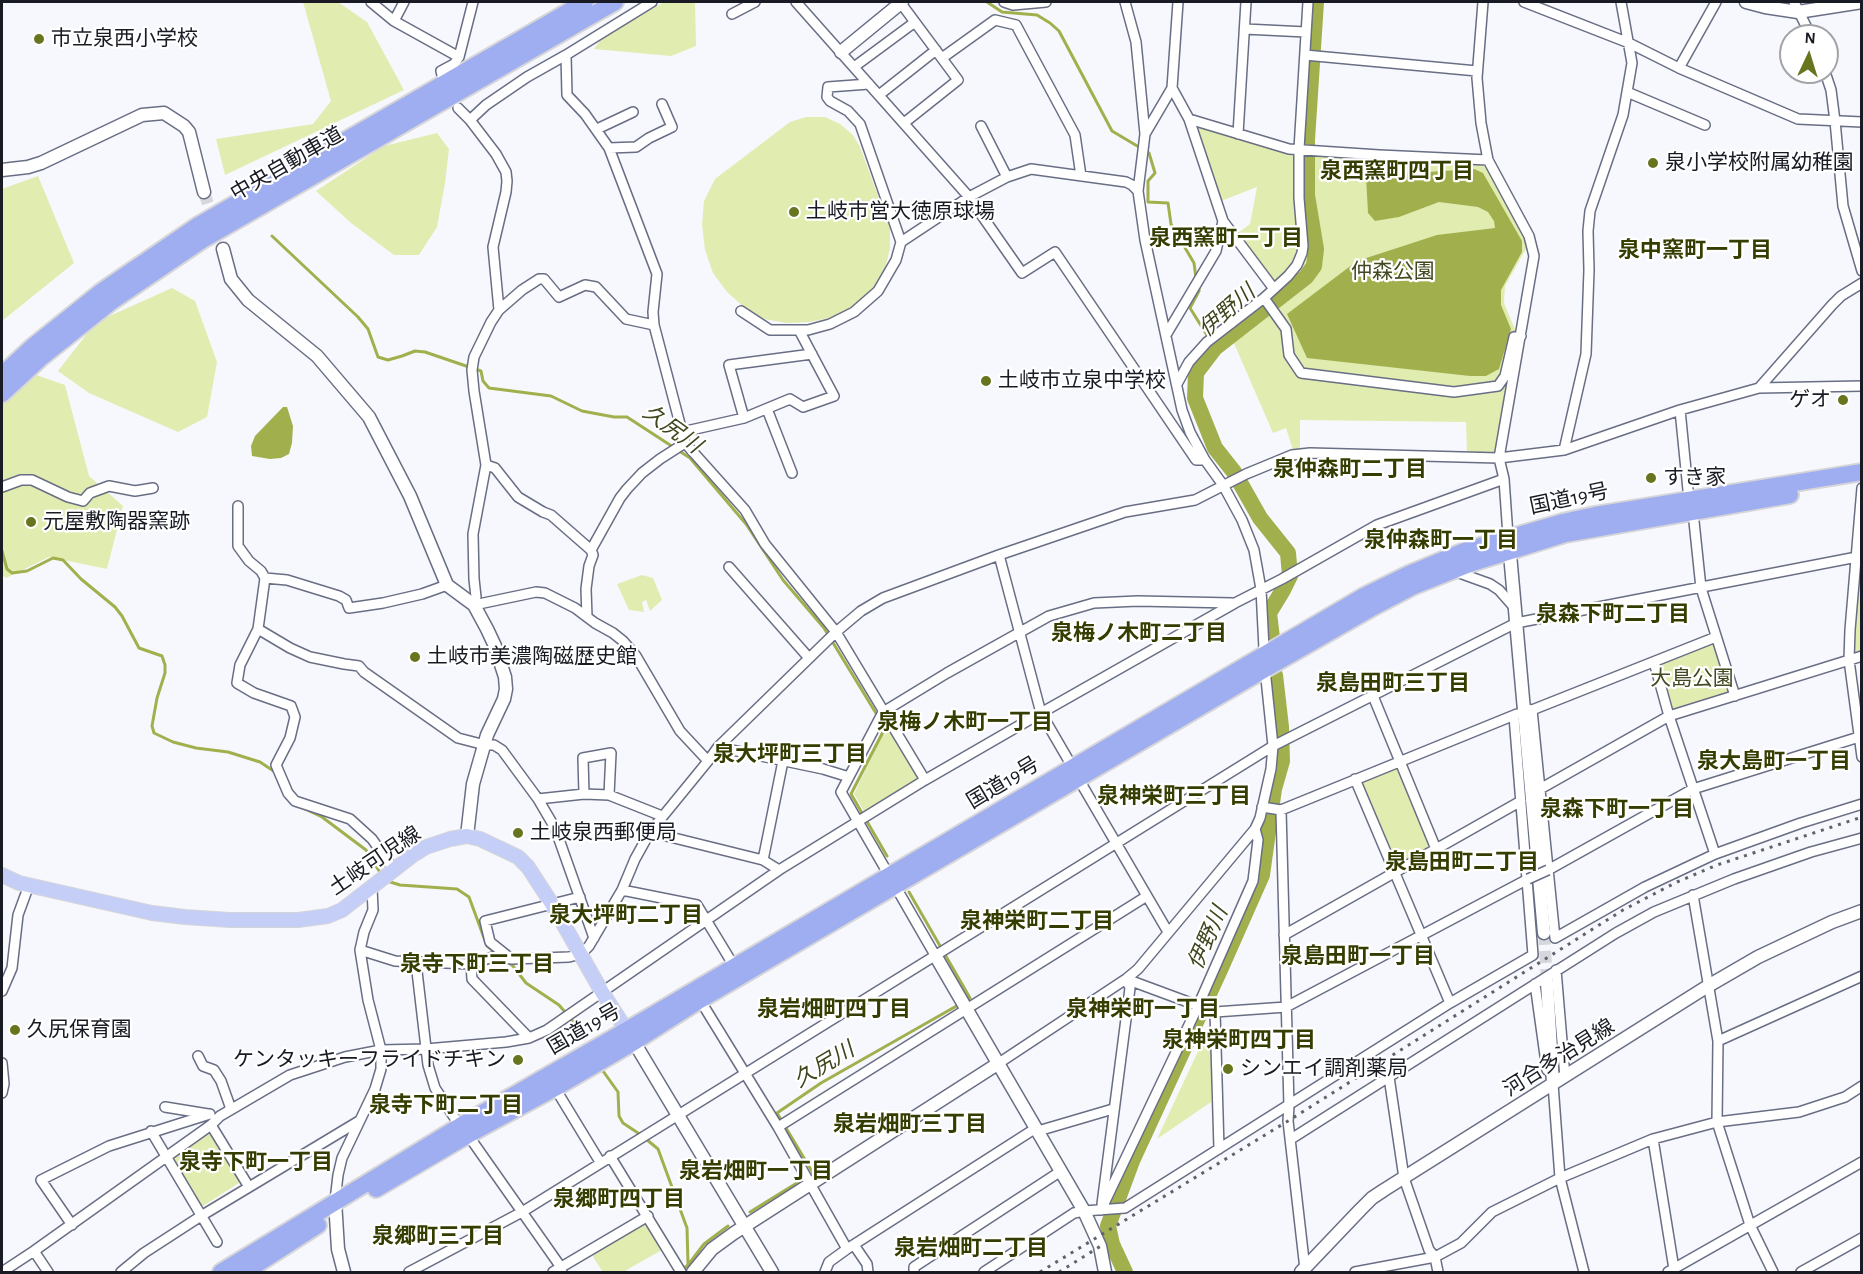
<!DOCTYPE html>
<html>
<head>
<meta charset="utf-8">
<style>
	body { margin:0 }
	#map { position:relative; width:1863px; height:1274px; overflow:hidden; background:#f7f8fd; font-family:"Alegreya Sans",sans-serif }
	canvas { display:block }
	.frame { position:absolute; inset:0; border:3px solid #191b24; pointer-events:none }
	.north { position:absolute; left:1779px; top:24px; width:60px; height:60px; box-sizing:border-box; background:#fff; border:2px solid #a3a4a7; border-radius:50%; rotate:4deg; font-size:16px; font-weight:700; line-height:24px; text-align:center; color:#191b24 }
	.north::after { content:''; display:block; margin:auto; width:21px; height:27px; background:#69741f; clip-path:polygon(50% 0,100% 100%,50% 72%,0 100%) }
</style>
</head>
<body>
<div id="map">
<canvas width="1863" height="1274"></canvas>
<div class="frame"></div>
<div class="north">N</div>
</div>
<script>
const ctx = document.querySelector('canvas').getContext('2d');
ctx.lineJoin = 'round';
function fillPath(path, color) { ctx.fillStyle = color; ctx.fill(path, 'evenodd'); }
const shape = rows => new Path2D(rows.map(r => 'M' + r).join(''));
function stroke(path, color, width, dash) { ctx.strokeStyle = color; ctx.lineWidth = width; ctx.lineCap = dash ? 'butt' : 'round'; ctx.setLineDash(dash || []); ctx.stroke(path); }
function drawText(font, color, halo, rows, align = 'center') {
  ctx.font = font + ' "Alegreya Sans","Noto Sans JP",sans-serif'; ctx.lineWidth = 4.5; ctx.setLineDash([]); ctx.textBaseline = 'middle'; ctx.strokeStyle = halo; ctx.fillStyle = color; for (const [text, x, y, turn = 0] of rows) {
    ctx.save(); ctx.translate(x, y); ctx.rotate((+turn || 0) * Math.PI / 180); ctx.textAlign = isNaN(turn) ? turn : align; if (halo) ctx.strokeText(text, 0, 0); ctx.fillText(text, 0, 0); ctx.restore();
  }
}
const green = shape([
	[303,2,338,2,367,22,404,90,225,175,216,139,313,124,331,101],
	[664,2,695,2,696,46,671,56,594,49,602,38],
	[806,117,825,117,840,124,853,135,860,147,890,228,890,248,885,269,873,290,856,304,833,317,810,322,787,323,764,319,745,308,727,292,713,273,705,250,702,224,704,201,715,179,790,122],
	[1201,126,1291,152,1473,163,1486,167,1523,232,1527,247,1505,286,1504,303,1517,334,1495,453,1467,452,1466,422,1300,420,1300,449,1293,450,1286,428,1273,433,1233,341,1285,299,1238,233,1250,224,1257,187,1221,201,1195,131],
	[437,133,449,149,445,183,437,227,419,255,394,255,351,223,316,191,384,146],
	[38,176,74,263,2,321,2,189],
	[172,288,195,301,217,362,207,417,178,432,89,393,58,371,96,322],
	[2,363,65,385,89,476,123,506,107,569,49,557,6,578,2,575],
	[1861,564,1861,651,1858,652,1854,650,1854,630],
	[642,575,653,578,662,600,650,611,646,600,642,602,644,612,629,610,617,584],
	[1711,643,1715,645,1729,690,1728,694,1676,711,1672,709,1659,664],
	[888,723,919,775,918,780,864,811,854,794],
	[1397,767,1429,844,1427,848,1397,865,1394,864,1360,784,1361,781],
	[1212,1023,1211,1102,1157,1139,1209,1028],
	[210,1131,242,1181,203,1206,201,1206,173,1160,174,1157],
	[645,1221,662,1250,623,1272,603,1272,593,1257,594,1252]
]);
const water = shape([
	[1474,169,1483,173,1522,241,1522,252,1501,290,1501,305,1511,329,1499,369,1486,376,1470,376,1307,358,1287,314,1357,261,1437,235,1495,228,1494,221,1488,212,1478,207,1439,202,1399,217,1375,221,1368,213,1366,176],
	[283,407,287,407,288,410,293,426,292,443,289,454,281,458,270,459,252,456,251,446,255,436]
]);
const stream = shape([
	[987,2,1002,12,1037,15,1050,23,1059,31,1112,131,1149,153,1155,173,1148,181,1148,202,1168,203,1171,224,1194,263,1196,278],
	[272,236,358,317,368,329,378,357,388,360,402,356,415,351,425,352,469,367],
	[1199,287,1199,291,1190,308,1215,348],
	[475,369,481,371,483,381,489,388,551,396,582,411,614,417,627,417,690,458,746,524,783,580,824,628,885,728,851,794,887,856],
	[2,551,7,569,12,573,27,571,53,558,63,560,81,579,115,607,122,616,139,648,162,656,165,665,165,673,157,698,152,726,154,733,173,742,196,748,228,752,260,762,275,772],
	[303,808,322,817,366,850,381,874],
	[387,881,400,885,457,889,469,897,487,946,499,955],
	[909,892,970,998,966,1001],
	[507,961,513,966,526,983,559,1005,578,1027,584,1039],
	[603,1071,618,1092,619,1116,623,1123,641,1135],
	[646,1139,658,1149,687,1228,688,1265],
	[750,1212,813,1173,777,1113,821,1083,960,1004],
	[682,1270,688,1265,704,1244,728,1226]
]);
const river = shape([
	[1272,638,1269,613,1283,590,1290,576,1288,553,1260,518,1234,472,1215,448,1195,398,1196,373,1215,348,1306,277,1314,266,1316,249,1307,195,1307,140,1316,2],
	[1125,1272,1112,1244,1108,1226,1132,1161,1220,970,1262,875,1274,789,1282,761,1281,727,1275,675]
]);
const secondaryTunnel = shape([
	[204,192,223,249],
	[1544,933,1547,982]
]);
const street = shape([
	[371,2,394,21,459,57],
	[796,2,969,197,1022,273,1055,252,1196,460,1205,460],
	[900,2,958,80,904,123],
	[1004,2,1013,5,1046,2],
	[1483,2,1477,78,1481,123,1488,160,1529,236,1534,256,1499,458,1504,479,1508,536],
	[1524,2,1629,43,1679,68,1798,119,1862,122],
	[1794,2,1811,36],
	[732,14,755,2],
	[394,21,404,2],
	[1245,29,1306,32],
	[566,55,567,95,585,114,609,148,657,274,653,312,654,325,685,443,745,510,765,544,836,632,925,780],
	[1305,55,1477,71],
	[942,58,995,20,1016,25,1075,135,1081,176],
	[854,67,915,22],
	[1679,68,1716,2],
	[1825,72,1831,90,1835,121,1843,206,1862,271],
	[443,79,441,71,454,64,459,57,473,2],
	[1172,88,1189,119,1223,221,1274,289],
	[1627,92,1705,125],
	[879,95,936,50],
	[458,108,470,120,496,154,506,172,507,181,506,192,493,247,499,310],
	[1189,119,1289,149,1379,155,1488,160],
	[470,120,486,105,527,77,566,55,652,2],
	[981,126,1007,177],
	[597,129,633,112],
	[1145,134,1172,88,1178,2],
	[1238,134,1246,2],
	[609,148,636,147,649,138,672,127,662,104],
	[901,242,969,197,1007,177,1031,169,1126,182,1132,185,1138,191],
	[1264,298,1286,329,1289,355,1301,373,1454,392,1498,386,1505,376,1514,337,1521,336],
	[741,311,770,330,808,330,830,324,854,312,878,291,896,260,901,242,860,124,848,111,830,101,827,97,828,87,869,84],
	[1166,335,1216,251,1223,221],
	[1177,384,1189,362,1207,342,1264,298,1288,276,1297,265,1302,253,1303,246,1299,198,1299,149,1308,2],
	[1759,388,1832,305,1841,296,1862,283],
	[767,409,792,473],
	[1680,410,1689,500],
	[744,418,729,365,812,354],
	[682,432,744,418,790,399,803,407,834,396,799,330],
	[1564,450,1586,354,1589,270,1588,231,1590,211,1623,115,1632,63,1621,2],
	[486,465,495,468,518,497,543,512,551,515,591,550,620,498,627,489,642,473,660,459,685,443],
	[2,487,21,480,32,480,68,497,83,501,90,493,109,486,135,491,153,488],
	[1862,488,1850,630,1849,660,1862,757],
	[238,506,238,546,249,561,261,571,265,578,258,629,240,665,237,683,254,693,291,706,295,717,290,738,276,765,288,793,295,801,350,819,372,839,394,870],
	[1693,512,1701,588,1735,696],
	[999,555,1041,713,1073,768],
	[729,567,809,658],
	[1454,571,1490,584,1499,590,1514,607],
	[265,578,287,580,339,596,346,600,349,608,383,603,422,594,447,585],
	[474,605,536,592,545,593,575,608,595,623,613,633,623,641,636,656,680,731,708,761,718,747,836,632,861,611,883,598,999,555,1125,512,1195,500,1246,474,1292,455,1310,453,1499,458,1564,450,1680,410,1759,388,1862,386],
	[474,605,476,597,474,579,473,534,486,465,474,391,472,370,474,357,491,322,499,310,522,290,539,279,544,279,559,297,585,285,596,287,626,319,654,325],
	[587,617,586,589,589,566,593,555,591,550],
	[258,629,290,648,310,657,344,664,359,666,364,672,458,738,485,745,494,745,502,750,538,799,555,828,594,938],
	[1654,662,1669,716,1715,854],
	[1373,696,1436,849],
	[1528,709,1532,710,1716,637],
	[1532,710,1555,938,1645,887,1715,854,1801,823,1862,804],
	[718,747,823,769,849,777],
	[1078,778,1168,932],
	[1355,779,1450,1003],
	[1540,789,1669,716,1862,656],
	[584,794,583,758,611,753,609,795],
	[538,799,584,794,609,795,662,816],
	[1262,807,1281,810,1517,714],
	[1281,810,1289,1106,1288,1121,1305,1269],
	[650,832,763,860,779,870],
	[763,860,783,761],
	[1548,870,1693,789,1862,736],
	[622,890,697,905,734,966],
	[1693,895,1718,1041,1717,1122,1750,1225,1773,1272],
	[1284,935,1521,801],
	[360,950,395,961,471,964,493,957,512,959,569,957,581,954,589,946,622,890,635,859,650,832,708,761],
	[935,955,841,792,883,712,947,673,1049,616,1094,603,1138,601,1232,603],
	[510,958,490,942,485,921,580,897],
	[416,963,428,1065,435,1088,460,1126],
	[471,964,472,979,529,1038],
	[1556,970,1565,1077],
	[1126,979,1215,1012,1286,1007,1528,879],
	[1535,984,1547,1070],
	[2,991,12,968,18,915,29,885],
	[700,1000,778,1127,847,1249],
	[1215,1012,1219,1149],
	[1718,1041,1862,976],
	[198,1056,203,1066,214,1070,221,1081,231,1109],
	[2,1063,4,1084,2,1093],
	[999,1063,1126,979,1138,969,1255,829,1260,818,1271,769,1273,746,1265,669,1261,589,1254,550,1242,520,1223,485,1205,460,1190,432,1182,410,1145,240,1138,191,1145,134,1136,42,1125,2],
	[1389,1077,1404,1178,1429,1250,1435,1257,1438,1272],
	[1553,1084,1560,1178,1584,1272],
	[555,1088,600,1162],
	[165,1107,208,1114],
	[211,1125,249,1187],
	[778,1127,1147,896],
	[151,1131,217,1242],
	[1038,1131,1113,1109],
	[468,1135,558,1263,562,1272],
	[1291,1139,1616,933,1654,912,1734,879,1811,852,1862,838],
	[1653,1139,1674,1269],
	[610,1156,681,1272],
	[335,1201,338,1175,342,1158,375,1089,381,1069,381,1050,368,1000,360,950,364,932,373,910,372,888],
	[1102,1204,1130,988,1126,979],
	[1101,1210,1198,1006,1253,881,1258,840,1255,829],
	[72,1225,41,1180,109,1146,210,1114],
	[854,1245,867,1264,868,1272],
	[34,1251,48,1272],
	[2,1272,34,1251,166,1157,211,1125,220,1116,290,1075,345,1057,381,1050,426,1049,506,1042,529,1038,547,1030,779,870,925,780,1041,713,1235,603,1282,579,1377,525,1504,479],
	[121,1272,144,1253,201,1216,359,1121],
	[409,1272,522,1212,1273,746,1516,623,1862,556],
	[553,1272,648,1216],
	[825,1272,829,1262,847,1249,1036,1128],
	[914,1272,914,1267,1061,1171],
	[984,1272,1074,1213,1084,1211,1125,1208,1450,1003,1533,955,1514,716],
	[1355,1272,1435,1257,1461,1243,1492,1212,1560,1178,1653,1139,1717,1122,1799,1112,1845,1097,1862,1086],
	[1668,1272,1862,1162],
	[1801,1272,1862,1238]
]);
const secondary = shape([
	[1746,2,1765,7,1798,12,1862,2],
	[841,52,902,2],
	[2,170,28,167,41,163,142,115,164,113,184,126,189,132,204,192],
	[223,249,231,279,248,300,317,356,369,417,410,496,447,585,474,605,487,629,495,646,505,677,506,689,504,699,487,735,473,784,467,836],
	[1509,543,1544,933],
	[935,955,1084,1211,1100,1246,1105,1272],
	[1547,982,1553,1084],
	[634,1042,772,1272],
	[335,1201,338,1249,344,1272],
	[693,1272,712,1249,734,1233,999,1063],
	[1301,1272,1360,1210,1372,1198,1384,1190,1708,986,1758,957,1832,922,1862,911]
]);
const primary = shape([
	[2,875,19,883,152,913,185,917,230,920,298,920,328,916,342,910,413,855,426,847,450,839,467,836,480,839,518,857,528,867,552,904,602,992,632,1039]
]);
const highway = shape([
	[2,375,32,347,102,291,197,226,585,2],
	[2,394,42,357,111,302,204,239,615,2],
	[376,1189,468,1135,555,1088,634,1042,700,1000,1265,669,1370,609,1414,586,1472,563,1565,534,1790,495],
	[221,1272,460,1126,627,1030,1364,596,1409,574,1467,550,1563,522,1595,515,1862,472],
	[245,1272,318,1225]
]);
const rail = shape([
	[1040,1272,1288,1121,1623,910,1677,882,1717,865,1862,817],
	[1059,1272,1104,1244]
]);
const streetBridge = shape([
	[1528,879,1548,870]
]);
const markers = [
	[39,39,6,"#69741f"],
	[1653,163,6,"#69741f"],
	[794,212,6,"#69741f"],
	[986,381,6,"#69741f"],
	[1843,400,6,"#69741f"],
	[1651,478,6,"#69741f"],
	[31,522,6,"#69741f"],
	[415,657,6,"#69741f"],
	[518,833,6,"#69741f"],
	[15,1030,6,"#69741f"],
	[518,1060,6,"#69741f"],
	[1228,1069,6,"#69741f"]
];
const poiNames = [
	["市立泉西小学校",51,39],
	["泉小学校附属幼稚園",1665,163],
	["土岐市営大徳原球場",806,212],
	["土岐市立泉中学校",998,381],
	["ゲオ",1831,400,"right"],
	["すき家",1663,478],
	["元屋敷陶器窯跡",43,522],
	["土岐市美濃陶磁歴史館",427,657],
	["土岐泉西郵便局",530,833],
	["久尻保育園",27,1030],
	["ケンタッキーフライドチキン",506,1060,"right"],
	["シンエイ調剤薬局",1240,1069]
];
const streetNames = [
	["中央自動車道",287,164,-30],
	["国道19号",1569,499,-12],
	["国道19号",1003,783,-31],
	["土岐可児線",375,861,-34],
	["国道19号",584,1029,-30],
	["河合多治見線",1559,1058,-32]
];
const parkNames = [
	["仲森公園",1393,272],
	["大島公園",1692,679]
];
const neighbourhoodNames = [
	["泉西窯町四丁目",1397,171],
	["泉西窯町一丁目",1226,238],
	["泉中窯町一丁目",1695,250],
	["泉仲森町二丁目",1350,469],
	["泉仲森町一丁目",1441,540],
	["泉森下町二丁目",1613,614],
	["泉梅ノ木町二丁目",1139,633],
	["泉島田町三丁目",1393,683],
	["泉梅ノ木町一丁目",965,722],
	["泉大坪町三丁目",790,754],
	["泉大島町一丁目",1774,761],
	["泉神栄町三丁目",1174,796],
	["泉森下町一丁目",1617,809],
	["泉島田町二丁目",1462,862],
	["泉大坪町二丁目",626,915],
	["泉神栄町二丁目",1037,921],
	["泉島田町一丁目",1358,956],
	["泉寺下町三丁目",477,964],
	["泉岩畑町四丁目",834,1009],
	["泉神栄町一丁目",1143,1009],
	["泉神栄町四丁目",1239,1040],
	["泉寺下町二丁目",446,1105],
	["泉岩畑町三丁目",910,1124],
	["泉寺下町一丁目",256,1162],
	["泉岩畑町一丁目",756,1171],
	["泉郷町四丁目",619,1199],
	["泉郷町三丁目",438,1236],
	["泉岩畑町二丁目",971,1248]
];
const waterNames = [
	["伊野川",1227,311,-41],
	["久尻川",672,429,36],
	["伊野川",1208,938,-66],
	["久尻川",824,1065,-31]
];
fillPath(green, '#e1ecb1');
fillPath(water, '#a1b04d');
stroke(stream, '#a1b04d', 3);
stroke(river, '#a1b04d', 16);
stroke(secondaryTunnel, '#d6d7dc', 12, [12, 6]);
stroke(street, '#686e84', 12);
stroke(secondary, '#686e84', 15);
stroke(primary, '#d6d6d8', 16);
stroke(highway, '#d6d6d8', 20);
stroke(street, '#fff', 9);
stroke(secondary, '#fff', 12);
stroke(primary, '#c5cef7', 14);
stroke(highway, '#9fadf1', 16);
stroke(rail, '#61636a', 3, [3, 6]);
stroke(streetBridge, '#686e84', 12, []);
stroke(streetBridge, '#fff', 9);
for (const [x, y, r, color] of markers) { const dot = new Path2D(); dot.arc(x, y, r, 0, 2 * Math.PI); ctx.fillStyle = color; ctx.fill(dot); stroke(dot, '#fff', 2); }
drawText('21px', '#191b24', '#fff', poiNames, 'left');
drawText('21px', '#191b24', '#fff', streetNames);
drawText('21px', '#434920', '#fff', parkNames);
drawText('bold 22px', '#363d00', '#fff', neighbourhoodNames);
drawText('italic 22px', '#40471e', '#fff', waterNames);
</script>
</body>
</html>
